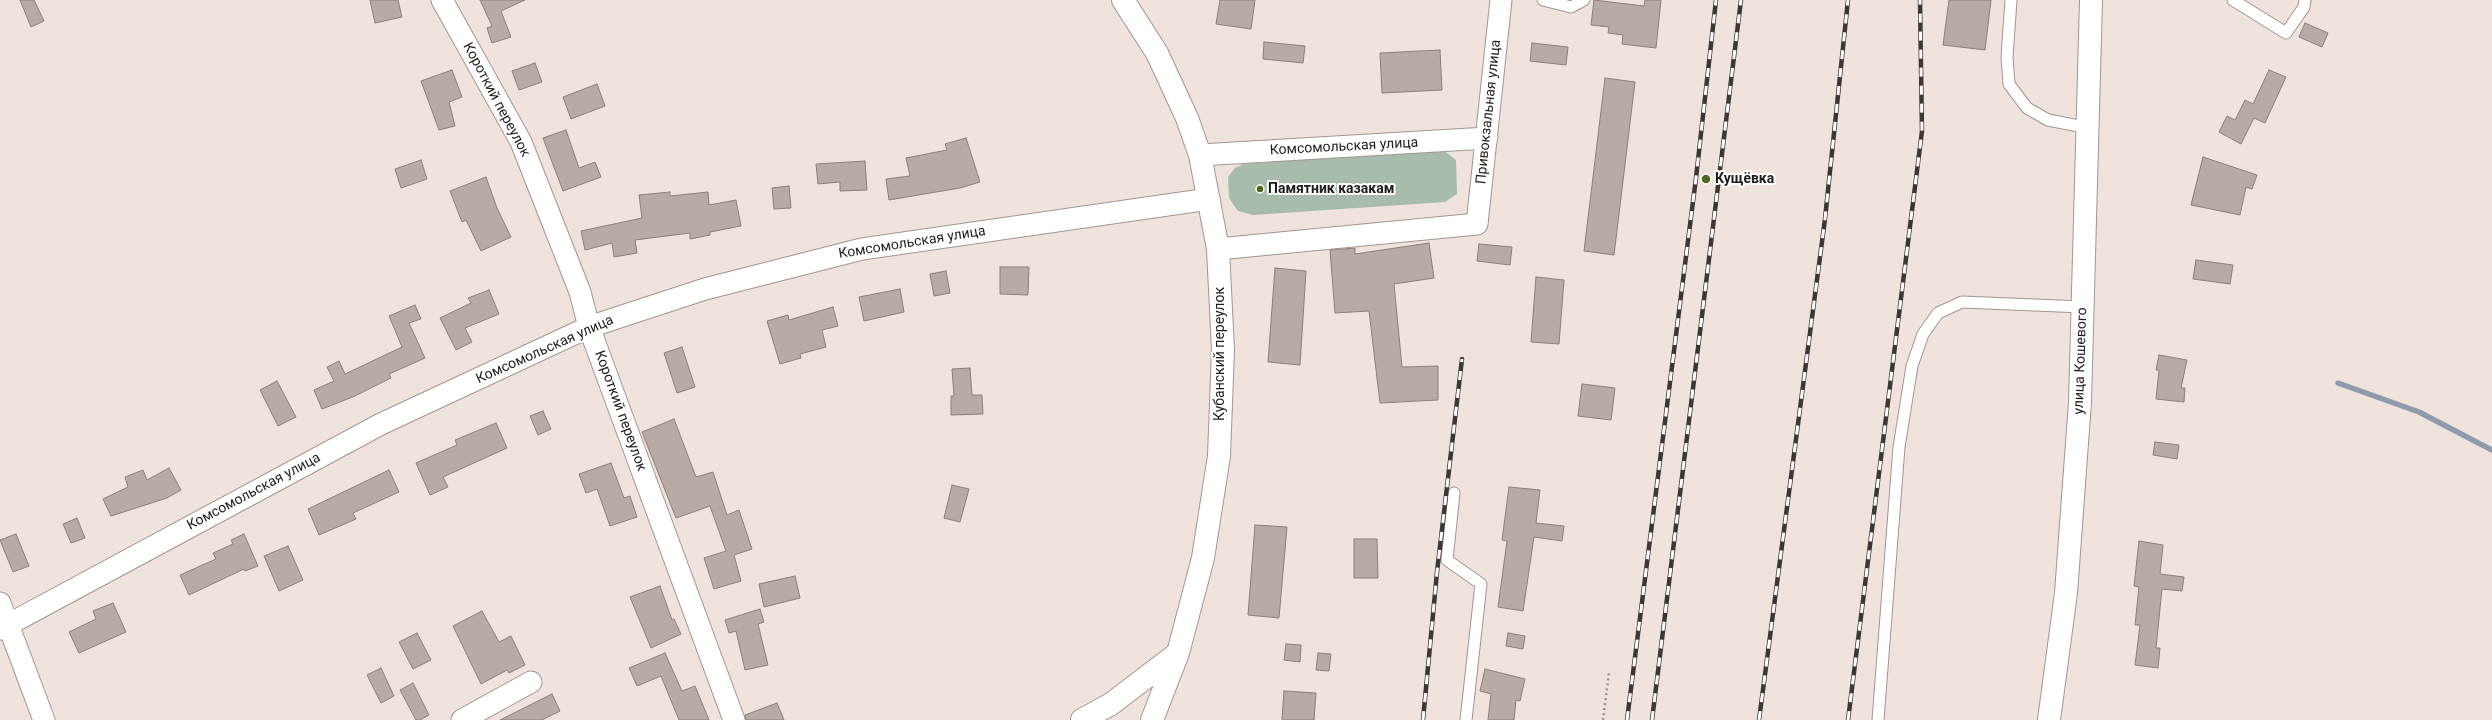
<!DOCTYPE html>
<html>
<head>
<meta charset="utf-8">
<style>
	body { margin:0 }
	canvas { display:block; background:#f0e3dc }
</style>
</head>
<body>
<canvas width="2492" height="720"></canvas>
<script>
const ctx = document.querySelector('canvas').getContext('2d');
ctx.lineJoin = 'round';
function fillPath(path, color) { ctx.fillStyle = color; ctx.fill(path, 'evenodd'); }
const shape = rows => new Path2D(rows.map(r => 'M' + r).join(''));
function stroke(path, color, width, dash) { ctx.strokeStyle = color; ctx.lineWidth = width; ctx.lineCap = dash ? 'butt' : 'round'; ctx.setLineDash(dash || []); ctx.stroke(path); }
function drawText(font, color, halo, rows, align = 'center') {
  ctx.font = font + ' Roboto,sans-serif'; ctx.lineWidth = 4; ctx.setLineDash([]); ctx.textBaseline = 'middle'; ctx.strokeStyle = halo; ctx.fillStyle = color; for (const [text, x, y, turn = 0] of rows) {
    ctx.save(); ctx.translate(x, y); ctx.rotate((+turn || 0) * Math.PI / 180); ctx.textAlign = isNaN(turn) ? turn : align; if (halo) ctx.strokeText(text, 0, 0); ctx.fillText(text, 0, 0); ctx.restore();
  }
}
const green = shape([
	[1443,150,1456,160,1457,194,1445,202,1253,215,1238,211,1229,198,1228,177,1235,168,1243,164]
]);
const stream = shape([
	[2338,383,2419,412,2492,450]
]);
const building = shape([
	[20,0,34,0,44,21,31,27,20,0],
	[370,0,398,0,402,17,375,23,370,0],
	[480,0,525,0,501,11,511,37,492,43,487,28,492,26,480,0],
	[1220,0,1255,0,1251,29,1216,24,1220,0],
	[1594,0,1644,6,1645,0,1661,0,1656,48,1622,44,1623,35,1608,33,1609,27,1591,25,1594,0],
	[1949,0,1991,0,1985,50,1943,45,1949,0],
	[2305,23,2328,33,2322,47,2299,37,2305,23],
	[1264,42,1305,46,1303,63,1263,59,1264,42],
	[1532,43,1568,47,1566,65,1530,61,1532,43],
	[1440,50,1442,90,1382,93,1380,53,1440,50],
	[535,63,542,82,519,90,512,71,535,63],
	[452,70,462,97,449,102,455,126,439,130,421,81,452,70],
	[2269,70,2286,77,2265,123,2254,118,2241,144,2219,132,2227,116,2235,120,2245,100,2253,104,2269,70],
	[1605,78,1635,82,1614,255,1584,251,1605,78],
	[597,84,605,106,571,119,563,97,597,84],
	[566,130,579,168,595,162,601,177,563,191,543,138,566,130],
	[966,138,980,182,960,188,889,200,886,179,910,176,906,158,947,150,945,144,966,138],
	[2203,157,2257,175,2252,189,2246,187,2240,215,2191,205,2203,157],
	[421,160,427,179,401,188,395,169,421,160],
	[865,161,867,190,840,191,840,182,818,184,816,164,865,161],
	[486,177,497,208,511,237,481,251,466,220,462,222,450,191,486,177],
	[789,186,791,208,774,209,772,188,789,186],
	[670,192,670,196,708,192,709,205,736,200,741,226,710,232,710,235,690,239,690,233,635,240,637,253,614,257,612,243,585,250,581,231,642,218,639,195,670,192],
	[1429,243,1434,278,1394,284,1402,367,1438,366,1438,400,1380,403,1369,311,1335,313,1330,250,1355,248,1355,254,1429,243],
	[1479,244,1512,247,1510,265,1477,261,1479,244],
	[2196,260,2233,265,2230,284,2193,279,2196,260],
	[1000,267,1029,267,1028,295,1000,294,1000,267],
	[1275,268,1306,271,1300,365,1268,362,1275,268],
	[946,271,950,293,934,296,930,274,946,271],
	[1536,277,1564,280,1559,344,1531,342,1536,277],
	[900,289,904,312,864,321,859,297,900,289],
	[489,290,499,314,465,328,472,342,456,350,440,318,471,303,468,298,489,290],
	[415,305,421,319,409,323,425,358,389,374,391,378,355,396,322,409,314,390,334,381,327,367,339,361,345,374,402,347,389,316,415,305],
	[833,307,838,326,822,330,826,347,800,354,801,358,780,364,767,321,788,315,789,320,833,307],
	[682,347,695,387,677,393,664,353,682,347],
	[2159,355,2187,360,2181,388,2185,388,2184,402,2156,399,2159,370,2156,370,2159,355],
	[970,368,972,395,982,395,983,414,951,415,951,396,954,396,952,369,970,368],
	[277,381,296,417,278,426,260,390,277,381],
	[1582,384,1615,388,1611,420,1578,416,1582,384],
	[543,411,551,429,538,435,530,416,543,411],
	[674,419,696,477,713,472,727,515,739,510,752,549,734,555,741,581,714,589,704,558,726,551,710,506,676,518,642,432,674,419],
	[496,423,507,448,443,477,448,487,430,495,416,463,457,445,455,440,496,423],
	[2155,442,2179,445,2177,459,2153,455,2155,442],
	[611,463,624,498,630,496,637,517,610,526,597,489,586,493,579,474,611,463],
	[169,468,181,490,167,498,111,516,103,499,128,487,125,477,143,470,147,480,169,468],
	[389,470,399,492,353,513,356,519,319,535,308,509,389,470],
	[952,485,969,489,960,522,944,518,952,485],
	[1509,487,1540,490,1536,523,1564,526,1562,541,1534,537,1523,611,1498,607,1507,541,1502,540,1509,487],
	[77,518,85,538,71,543,63,524,77,518],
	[1255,525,1287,527,1279,618,1248,615,1255,525],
	[16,534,29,566,13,572,0,540,16,534],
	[244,534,258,566,245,571,244,569,189,595,180,575,216,559,213,553,233,544,231,540,244,534],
	[1354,539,1377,539,1378,578,1354,578,1354,539],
	[2139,541,2163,545,2160,574,2184,577,2182,591,2162,589,2156,648,2160,648,2158,668,2135,665,2140,625,2135,625,2139,587,2134,586,2139,541],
	[288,546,303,580,279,591,264,556,288,546],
	[795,576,800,598,764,607,759,584,795,576],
	[660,586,672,620,674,619,681,634,651,648,630,597,660,586],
	[113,603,126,632,79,653,69,632,96,619,93,611,113,603],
	[760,609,764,622,758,624,768,665,745,670,736,631,729,633,725,620,760,609],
	[482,611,499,642,511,636,525,665,509,673,507,670,481,684,453,626,482,611],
	[417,633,431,660,413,669,399,642,417,633],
	[1508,633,1525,636,1523,649,1506,646,1508,633],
	[1286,644,1301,645,1300,662,1284,660,1286,644],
	[665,653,682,691,695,686,709,720,679,720,661,676,637,686,629,668,665,653],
	[1318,653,1331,654,1329,671,1316,670,1318,653],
	[381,668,394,696,381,703,367,675,381,668],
	[1485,669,1525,679,1520,701,1516,700,1514,720,1488,720,1491,694,1480,691,1485,669],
	[413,683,429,715,420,720,416,720,400,690,413,683],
	[1284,691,1316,693,1314,720,1282,720,1284,691],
	[552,694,560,711,542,720,500,720,552,694],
	[777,703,784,720,746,720,745,715,777,703]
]);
const path = shape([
	[1603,720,1609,672]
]);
const service = shape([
	[1543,0,1571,7,1584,0],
	[2011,0,2007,57,2009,84,2027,108,2048,120,2089,128],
	[2233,0,2286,33,2304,7,2305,0],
	[1454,493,1447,560,1481,584,1466,720],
	[1878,720,1899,447,1912,366,1923,334,1938,313,1962,302,2083,307]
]);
const minor = shape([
	[442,0,521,142,580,292,589,327,734,720],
	[1200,155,1487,138],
	[1218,249,1477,224,1501,0],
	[0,603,44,720],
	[0,629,381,424,589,327,705,289,862,249,1209,199],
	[462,720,531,682]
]);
const tertiary = shape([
	[1123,0,1157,53,1187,118,1200,155,1218,249,1223,350,1219,456,1203,558,1178,653,1152,720],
	[1082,720,1111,704,1178,653],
	[2049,720,2066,593,2080,402,2091,0]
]);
const rail = shape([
	[1423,720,1437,572,1462,359],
	[1627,720,1696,178,1716,0],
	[1652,720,1741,0],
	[1759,720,1825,219,1848,0],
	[1848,720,1922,131,1920,0]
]);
const markers = [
	[1706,179,5,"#4d6a1e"],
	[1260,189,4,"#4d6a1e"]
];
const streetNames = [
	["Короткий переулок",496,100,62],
	["Привокзальная улица",1489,112,-84],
	["Комсомольская улица",1344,147,-3],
	["Комсомольская улица",912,243,-9],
	["Комсомольская улица",545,350,-24],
	["Кубанский переулок",1220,354,-90],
	["улица Кошевого",2081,361,-88],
	["Короткий переулок",620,411,70],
	["Комсомольская улица",254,492,-28]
];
const poiNames = [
	["Кущёвка",1715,179],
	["Памятник казакам",1268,189]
];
fillPath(green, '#a7bcaa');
stroke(stream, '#8d9bac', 5.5);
fillPath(building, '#b8aba5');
stroke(building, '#8b7f79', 1);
stroke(service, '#a2968f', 13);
stroke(minor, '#a2968f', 23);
stroke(tertiary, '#a2968f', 24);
stroke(path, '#9d938e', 2.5, [2, 3]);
stroke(service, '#fff', 11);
stroke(minor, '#fff', 21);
stroke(tertiary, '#fff', 22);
stroke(rail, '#3c3634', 4.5);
stroke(rail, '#fff', 3, [9]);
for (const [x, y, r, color] of markers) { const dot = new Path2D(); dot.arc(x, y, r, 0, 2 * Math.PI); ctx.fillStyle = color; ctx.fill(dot); stroke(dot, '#fff', 1.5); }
drawText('14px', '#211c1a', '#fff', streetNames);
drawText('bold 14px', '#211c1a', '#fff', poiNames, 'left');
</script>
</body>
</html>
